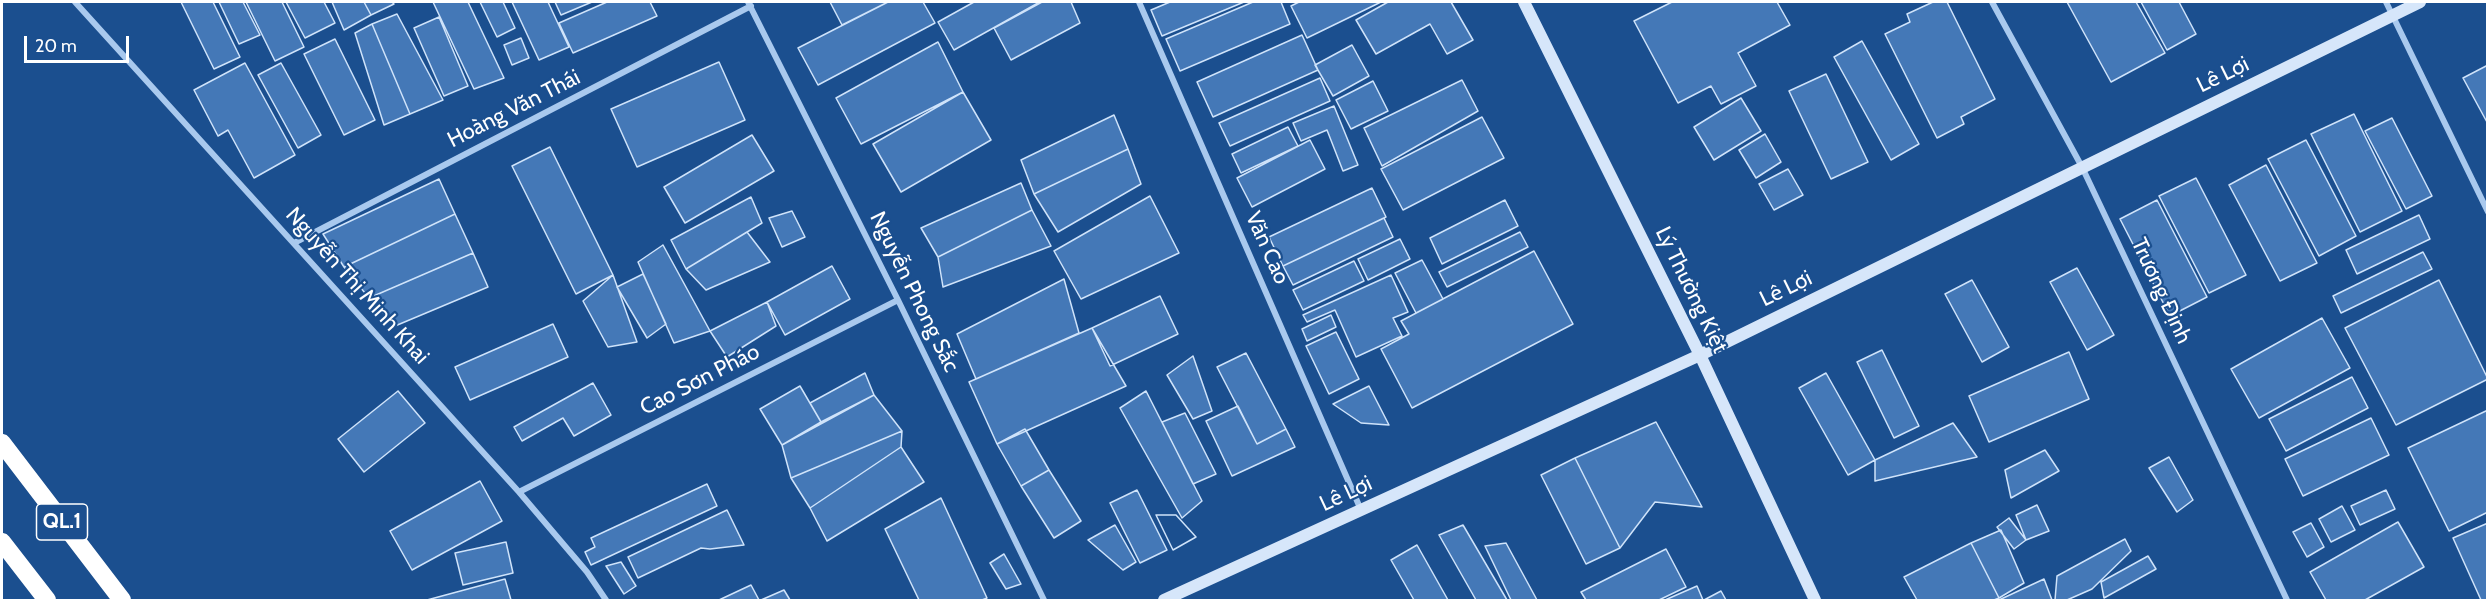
<!DOCTYPE html>
<html>
<head>
<meta charset="utf-8">
<style>
	body { margin:0 }
	#map { position:relative; width:2489px; height:602px; overflow:hidden; background:#1b4f8f; font-family:Cabin,sans-serif }
	canvas { display:block }
	.frame { position:absolute; inset:0; border:3px solid #fff; pointer-events:none }
	.scale { position:absolute; left:24px; top:36px; width:105px; height:27px; box-sizing:border-box; border:3px solid #fff; border-top:0; padding-left:8px; font-size:18px; line-height:21px; white-space:nowrap; color:#fff; -webkit-text-stroke:4px #1b4f8f; paint-order:stroke }
</style>
</head>
<body>
<div id="map">
<canvas width="2489" height="602"></canvas>
<div class="frame"></div>
<div class="scale">20 m</div>
</div>
<script>
const ctx = document.querySelector('canvas').getContext('2d');
ctx.lineJoin = 'round';
function fillPath(path, color) { ctx.fillStyle = color; ctx.fill(path, 'evenodd'); }
const shape = rows => new Path2D(rows.map(r => 'M' + r).join(''));
function stroke(path, color, width, dash) { ctx.strokeStyle = color; ctx.lineWidth = width; ctx.lineCap = dash ? 'butt' : 'round'; ctx.setLineDash(dash || []); ctx.stroke(path); }
function drawText(font, color, halo, rows, align = 'center') {
  ctx.font = font + ' Cabin,sans-serif'; ctx.lineWidth = 4.5; ctx.setLineDash([]); ctx.textBaseline = 'middle'; ctx.strokeStyle = halo; ctx.fillStyle = color; for (const [text, x, y, turn = 0] of rows) {
    ctx.save(); ctx.translate(x, y); ctx.rotate((+turn || 0) * Math.PI / 180); ctx.textAlign = isNaN(turn) ? turn : align; if (halo) ctx.strokeText(text, 0, 0); ctx.fillText(text, 0, 0); ctx.restore();
  }
}
const building = shape([
	[181,2,213,2,240,57,214,69,181,2],
	[219,2,243,2,260,35,239,44,219,2],
	[246,2,282,2,304,47,275,61,246,2],
	[286,2,324,2,335,23,305,38,286,2],
	[332,2,364,2,371,15,344,30,332,2],
	[364,2,392,2,394,4,371,15,364,2],
	[433,2,468,2,504,78,474,89,433,2],
	[480,2,503,2,515,28,497,37,480,2],
	[512,2,548,2,569,47,539,60,512,2],
	[555,2,592,2,561,15,555,2],
	[607,2,650,2,657,16,573,53,559,23,607,2],
	[830,2,888,2,842,25,830,2],
	[888,2,923,2,935,23,818,85,798,48,888,2],
	[974,2,1037,2,1038,3,954,50,938,22,974,2],
	[1042,2,1071,2,1080,23,1011,60,994,28,1042,2],
	[1170,2,1244,2,1162,36,1151,10,1170,2],
	[1253,2,1281,2,1290,24,1180,71,1166,39,1253,2],
	[1299,2,1381,2,1307,38,1291,6,1299,2],
	[1388,2,1451,2,1473,40,1447,54,1430,24,1376,54,1356,20,1388,2],
	[1672,2,1777,2,1790,25,1738,53,1756,86,1721,104,1711,86,1678,103,1634,21,1672,2],
	[1933,2,1947,2,1995,99,1961,117,1964,124,1937,138,1885,34,1910,22,1907,14,1933,2],
	[2067,2,2136,2,2165,53,2111,82,2067,2],
	[2141,2,2179,2,2196,34,2167,50,2141,2],
	[397,14,443,100,410,114,372,24,397,14],
	[439,17,468,86,444,96,414,28,439,17],
	[372,24,410,114,384,125,355,33,372,24],
	[1302,35,1318,70,1213,117,1197,82,1302,35],
	[521,38,529,58,512,65,504,45,521,38],
	[335,39,375,120,344,135,304,54,335,39],
	[1862,41,1919,144,1891,160,1834,57,1862,41],
	[938,42,963,92,861,144,836,98,938,42],
	[1352,45,1369,76,1333,96,1315,65,1352,45],
	[719,62,745,120,637,167,611,109,719,62],
	[245,63,295,155,254,178,228,130,218,136,194,90,245,63],
	[281,63,321,135,298,148,258,75,281,63],
	[2488,65,2488,124,2463,78,2488,65],
	[1826,74,1868,162,1831,179,1789,91,1826,74],
	[1320,78,1330,101,1230,146,1219,123,1320,78],
	[1462,80,1478,111,1382,166,1364,128,1462,80],
	[1373,81,1388,111,1351,129,1336,100,1373,81],
	[963,92,991,140,901,192,873,144,963,92],
	[1741,98,1761,131,1714,160,1694,127,1741,98],
	[1334,106,1358,165,1343,171,1327,130,1301,141,1293,123,1334,106],
	[2354,114,2402,211,2360,232,2311,134,2354,114],
	[1114,115,1128,149,1034,194,1021,160,1114,115],
	[1482,117,1504,158,1403,210,1381,169,1482,117],
	[2392,118,2432,196,2406,209,2365,131,2392,118],
	[1288,127,1298,146,1241,173,1232,154,1288,127],
	[1765,134,1781,162,1756,178,1739,150,1765,134],
	[752,135,774,171,685,223,664,187,752,135],
	[1310,140,1325,169,1252,207,1237,178,1310,140],
	[2306,140,2356,236,2319,256,2268,159,2306,140],
	[550,147,613,275,576,294,512,166,550,147],
	[1128,149,1141,184,1058,232,1034,194,1128,149],
	[2266,165,2317,263,2280,281,2229,185,2266,165],
	[1788,169,1803,195,1774,210,1759,184,1788,169],
	[2196,178,2246,275,2209,293,2159,196,2196,178],
	[439,179,455,214,344,267,323,234,439,179],
	[1021,183,1032,210,938,257,921,228,1021,183],
	[1372,188,1386,217,1283,266,1269,237,1372,188],
	[1150,196,1179,253,1081,299,1054,251,1150,196],
	[751,197,762,223,686,269,671,240,751,197],
	[1505,200,1518,226,1442,264,1430,238,1505,200],
	[2157,200,2207,297,2170,316,2120,219,2157,200],
	[1032,210,1051,246,943,287,938,257,1032,210],
	[792,211,805,237,782,247,769,218,792,211],
	[455,214,473,253,369,298,344,267,455,214],
	[2419,215,2430,239,2357,274,2346,250,2419,215],
	[1384,218,1393,237,1293,285,1283,266,1384,218],
	[747,232,770,262,706,290,686,269,747,232],
	[1520,232,1528,247,1447,287,1439,272,1520,232],
	[1400,239,1410,259,1368,280,1358,259,1400,239],
	[663,245,710,331,674,343,638,262,663,245],
	[1534,251,1573,324,1412,408,1381,349,1409,334,1401,321,1534,251],
	[2423,252,2432,269,2341,313,2333,296,2423,252],
	[473,253,488,287,395,326,369,298,473,253],
	[1422,260,1443,299,1416,313,1395,273,1422,260],
	[1354,261,1364,281,1303,310,1293,290,1354,261],
	[832,266,850,299,785,335,767,302,832,266],
	[2077,268,2114,335,2087,350,2050,282,2077,268],
	[643,274,666,324,647,338,617,287,643,274],
	[613,275,637,342,608,347,583,301,613,275],
	[1391,275,1408,312,1393,318,1402,336,1356,357,1335,310,1307,322,1303,315,1391,275],
	[1064,279,1079,333,976,379,957,334,1064,279],
	[1972,280,2009,347,1982,362,1945,294,1972,280],
	[2439,280,2488,379,2396,425,2345,328,2439,280],
	[1160,296,1178,334,1110,366,1092,328,1160,296],
	[767,302,776,326,727,357,710,331,767,302],
	[1331,315,1336,327,1307,341,1302,329,1331,315],
	[2322,318,2350,368,2259,418,2231,369,2322,318],
	[553,324,568,357,470,400,455,367,553,324],
	[1092,328,1126,386,997,444,969,382,1092,328],
	[1336,332,1359,379,1329,394,1306,346,1336,332],
	[1882,350,1919,426,1894,438,1857,362,1882,350],
	[2069,352,2089,399,1989,442,1969,396,2069,352],
	[1246,353,1286,429,1257,444,1217,367,1246,353],
	[1193,356,1212,411,1193,419,1167,375,1193,356],
	[865,373,874,395,821,422,810,403,865,373],
	[1826,373,1875,460,1848,475,1799,388,1826,373],
	[2352,377,2368,408,2286,451,2269,419,2352,377],
	[593,383,611,415,574,436,563,418,522,441,514,427,593,383],
	[800,386,821,422,782,445,760,409,800,386],
	[1369,386,1389,425,1361,423,1333,404,1369,386],
	[398,391,425,423,364,472,338,439,398,391],
	[1146,391,1202,501,1182,518,1120,408,1146,391],
	[874,395,902,431,791,478,782,445,874,395],
	[1238,406,1257,444,1286,429,1295,447,1232,476,1206,421,1238,406],
	[2488,410,2488,512,2449,531,2408,448,2488,410],
	[1185,413,1216,474,1193,484,1162,422,1185,413],
	[2371,418,2389,455,2303,496,2285,459,2371,418],
	[1656,422,1702,507,1655,502,1620,548,1575,458,1656,422],
	[1953,423,1977,457,1875,481,1875,460,1953,423],
	[1025,429,1049,470,1021,486,997,444,1025,429],
	[902,431,901,447,810,508,791,478,902,431],
	[901,447,924,482,827,541,810,508,901,447],
	[2045,450,2059,471,2011,498,2005,470,2045,450],
	[2169,457,2193,500,2177,512,2149,468,2169,457],
	[1575,458,1620,548,1586,564,1541,475,1575,458],
	[1049,470,1081,521,1054,538,1021,486,1049,470],
	[480,481,502,521,412,570,390,531,480,481],
	[707,484,717,506,591,565,585,552,595,547,591,538,707,484],
	[1137,490,1167,550,1140,563,1110,503,1137,490],
	[2386,490,2395,509,2360,525,2351,506,2386,490],
	[941,498,987,598,982,600,919,600,885,529,941,498],
	[2037,505,2049,531,2026,540,2016,515,2037,505],
	[2342,506,2355,530,2331,542,2319,519,2342,506],
	[727,510,744,545,710,549,701,548,638,578,628,557,727,510],
	[1156,515,1176,515,1196,537,1173,550,1156,515],
	[1156,515,1176,515,1196,537,1173,550,1156,515],
	[2009,518,2026,540,2014,549,1997,527,2009,518],
	[2398,522,2424,567,2365,600,2326,600,2310,572,2398,522],
	[2311,523,2324,547,2307,557,2293,532,2311,523],
	[2488,523,2488,600,2481,600,2453,538,2488,523],
	[1115,525,1136,562,1123,570,1088,540,1115,525],
	[1463,525,1507,600,1476,600,1439,535,1463,525],
	[2001,530,2024,583,1999,598,1971,543,2001,530],
	[2125,539,2131,551,2092,589,2067,600,2055,600,2057,576,2125,539],
	[506,542,513,573,463,585,455,553,506,542],
	[1506,543,1537,600,1511,600,1485,546,1506,543],
	[1971,543,1999,598,1994,600,1917,600,1904,577,1971,543],
	[1417,545,1448,600,1414,600,1391,560,1417,545],
	[1666,549,1686,587,1659,600,1586,600,1581,592,1666,549],
	[1004,554,1021,584,1006,589,990,563,1004,554],
	[2148,556,2156,569,2104,598,2101,582,2148,556],
	[621,562,636,586,624,594,606,566,621,562],
	[505,579,511,600,427,600,505,579],
	[2044,579,2052,600,1999,600,2044,579],
	[751,585,759,600,719,600,751,585],
	[1697,586,1703,600,1665,600,1697,586],
	[784,590,790,600,761,600,784,590],
	[1721,591,1726,600,1704,600,1721,591]
]);
const street = shape([
	[75,2,519,492,587,572,606,600],
	[748,2,898,300,1044,600],
	[1139,2,1361,510],
	[1992,2,2082,167,2287,600],
	[2386,2,2488,212],
	[294,243,751,6],
	[519,492,898,300]
]);
const secondary = shape([
	[1524,2,1700,355,1815,600],
	[1164,600,1700,355,2420,2]
]);
const highway = shape([
	[2,443,122,600],
	[2,542,47,600]
]);
const shields = [
	[62,522,51]
];
const shieldNames = [
	["QL.1",62,522]
];
const streetNames = [
	["Lê Lợi",2223,75,-26],
	["Hoàng Văn Thái",514,109,-27],
	["Văn Cao",1267,248,66],
	["Nguyễn Thị Minh Khai",357,286,48],
	["Lê Lợi",1786,289,-26],
	["Lý Thường Kiệt",1691,290,64],
	["Trương Định",2161,291,65],
	["Nguyễn Phong Sắc",914,292,64],
	["Cao Sơn Pháo",700,380,-27],
	["Lê Lợi",1346,494,-25]
];
fillPath(building, '#4478b7');
stroke(building, '#cfe3fa', 1.5);
stroke(street, '#a9c9ee', 6);
stroke(secondary, '#d6e6fa', 12);
stroke(highway, '#fff', 18);
for (const [x, y, w] of shields) { const box = new Path2D(); box.roundRect(x - w / 2, y - 18, w, 36, 4.5); ctx.fillStyle = '#1b4f8f'; ctx.fill(box); stroke(box, '#fff', 1.5); }
drawText('bold 21px', '#fff', null, shieldNames);
drawText('22px', '#fff', '#1b4f8f', streetNames);
</script>
</body>
</html>
